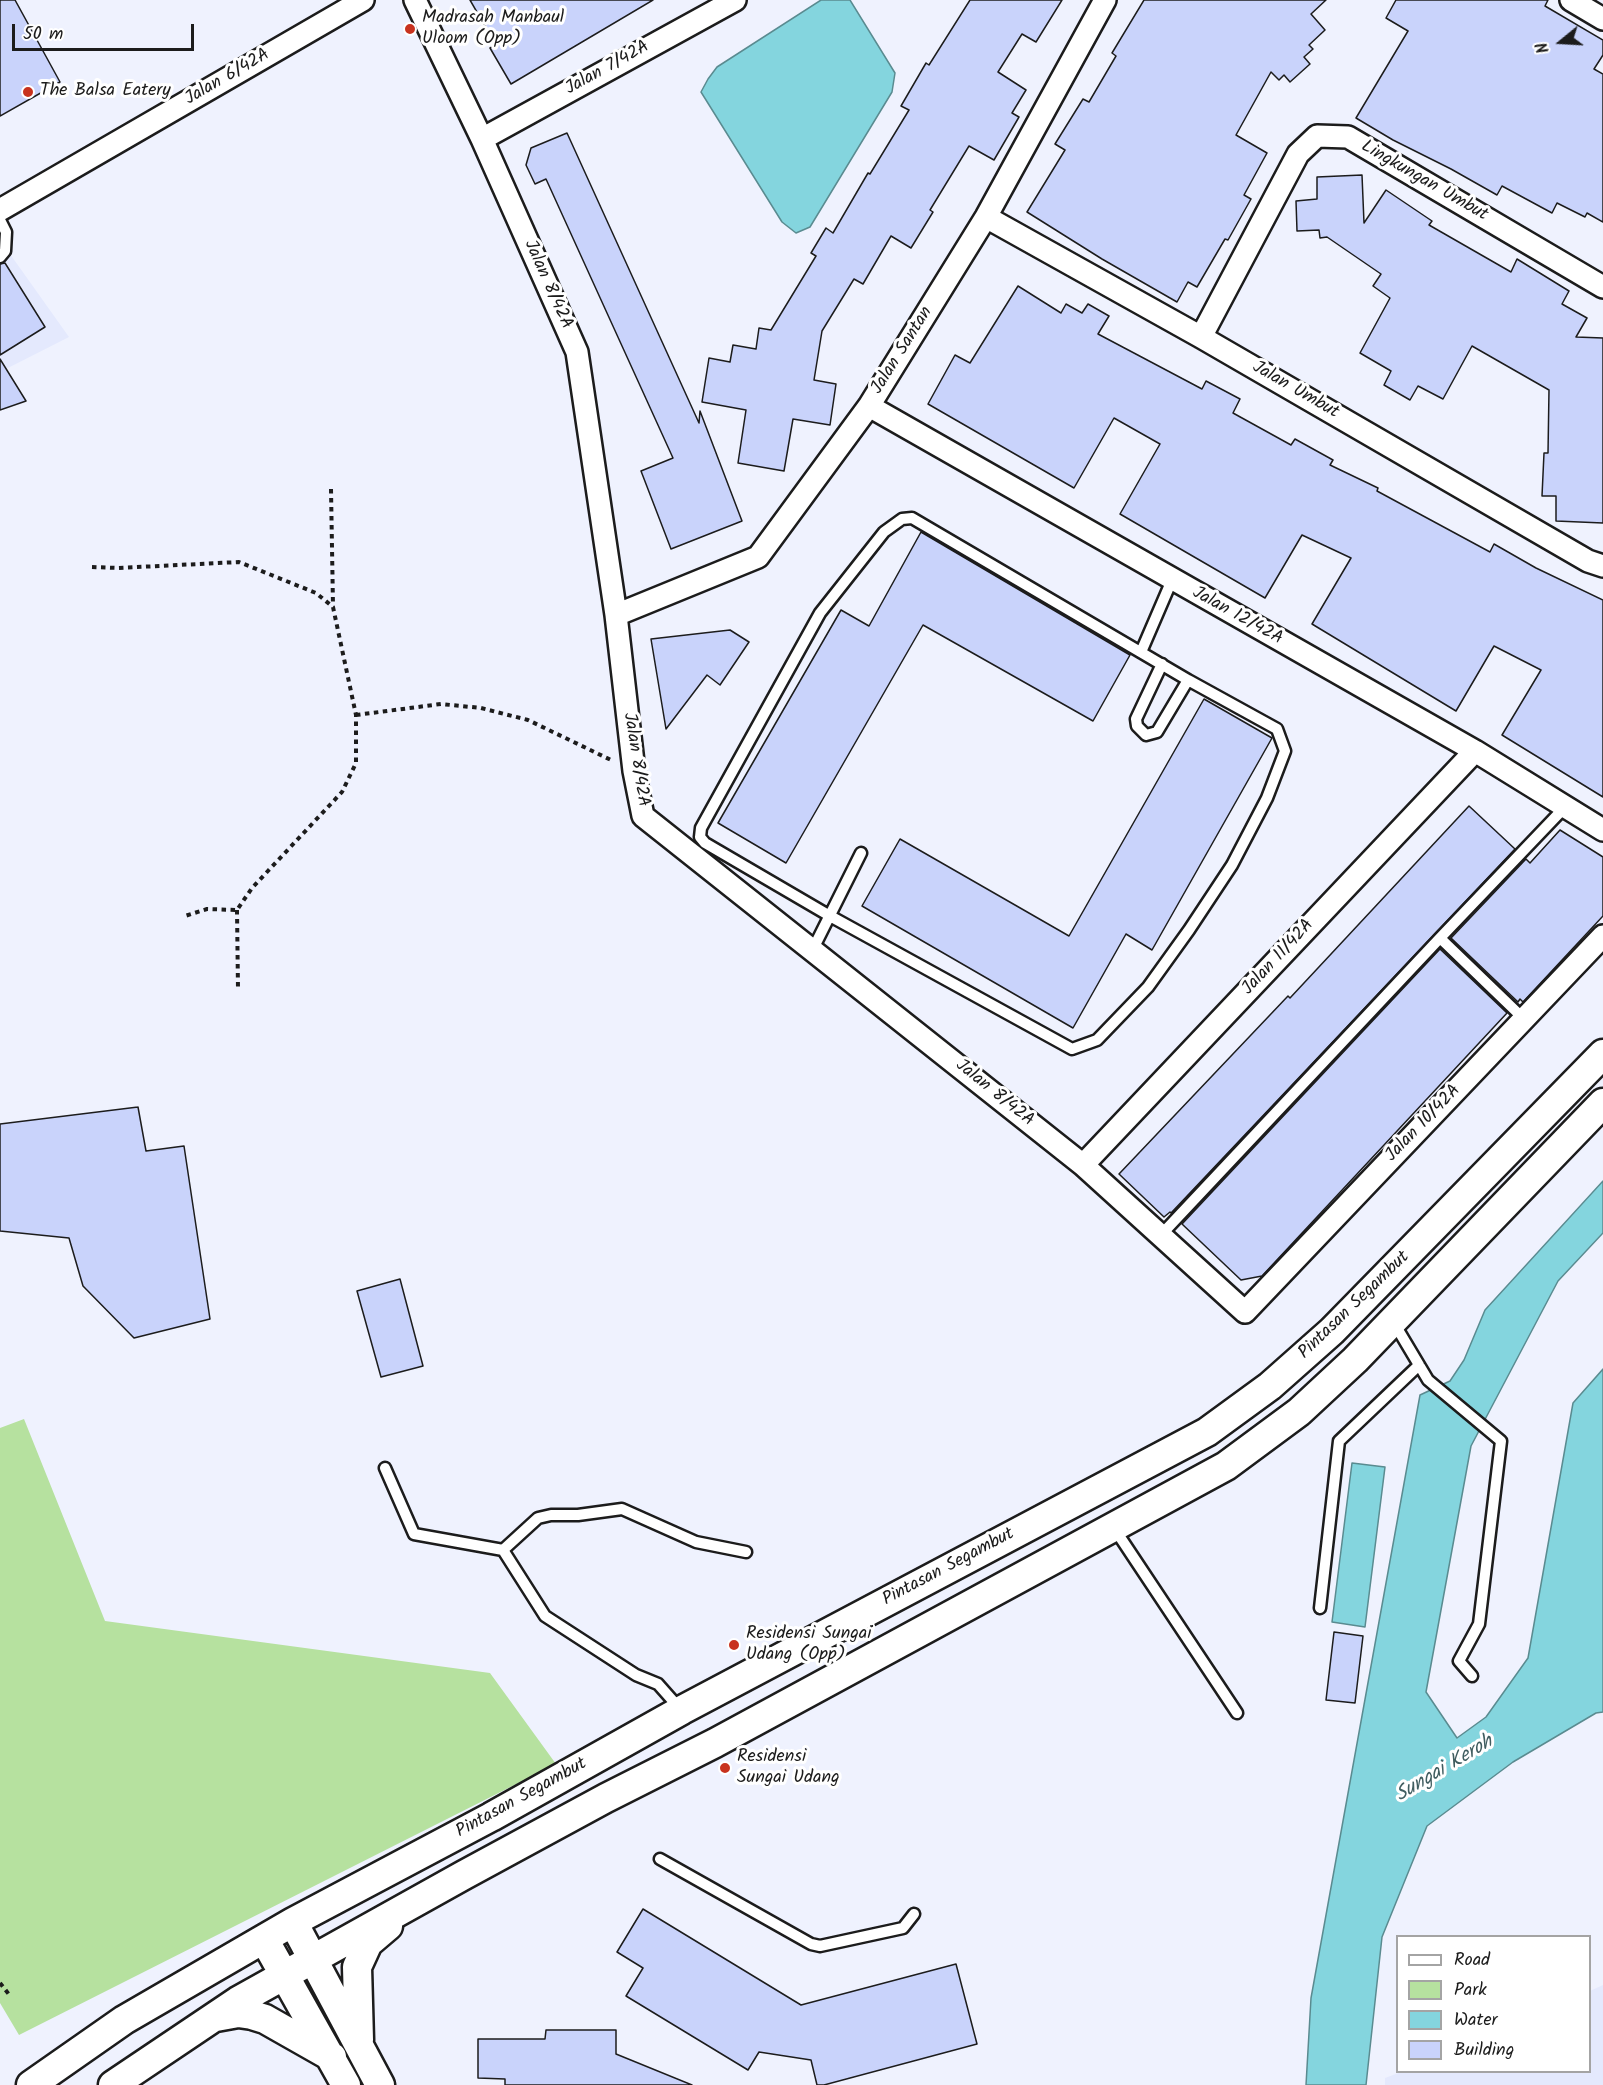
<!DOCTYPE html>
<html>
<head>
<meta charset="utf-8">
<style>
	body { margin:0 }
	#map { position:relative; width:1603px; height:2085px; overflow:hidden; background:#eff2fe; font-family:Kalam,sans-serif }
	canvas { display:block }
	.legend { position:absolute; left:1396px; top:1935px; width:195px; height:138px; box-sizing:border-box; background:#fff; border:2px solid #a4a4a4; margin:0; padding:8px 10px; list-style:none; font-size:18px; color:#1c1c1c }
	.legend li { display:flex; align-items:center; gap:12px; height:30px }
	.legend b { width:30px; border:2px solid #a4a4a4 }
	.north { position:absolute; left:1531px; top:12px; width:60px; height:60px; -webkit-text-stroke:4px #fff; paint-order:stroke; rotate:252deg; font-size:16px; font-weight:700; line-height:24px; text-align:center; color:#1c1c1c }
	.north::after { content:''; display:block; margin:auto; width:21px; height:27px; background:#1c1c1c; clip-path:polygon(50% 0,100% 100%,50% 72%,0 100%) }
	.scale { position:absolute; left:12px; top:24px; width:182px; height:27px; box-sizing:border-box; border:3px solid #1c1c1c; border-top:0; padding-left:8px; font-size:18px; line-height:21px; white-space:nowrap; color:#1c1c1c; -webkit-text-stroke:4px #fff; paint-order:stroke }
</style>
</head>
<body>
<div id="map">
<canvas width="1603" height="2085"></canvas>
<ul class="legend">
<li><b style="height:8px;background:#fff"></b>Road</li>
<li><b style="height:16px;background:#b6e19f"></b>Park</li>
<li><b style="height:16px;background:#84d5de"></b>Water</li>
<li><b style="height:16px;background:#c9d3fb"></b>Building</li>
</ul>
<div class="north">N</div>
<div class="scale">50 m</div>
</div>
<script>
const ctx = document.querySelector('canvas').getContext('2d');
ctx.lineJoin = 'round';
function fillPath(path, color) { ctx.fillStyle = color; ctx.fill(path, 'evenodd'); }
const shape = rows => new Path2D(rows.map(r => 'M' + r).join(''));
function stroke(path, color, width, dash) { ctx.strokeStyle = color; ctx.lineWidth = width; ctx.lineCap = dash ? 'butt' : 'round'; ctx.setLineDash(dash || []); ctx.stroke(path); }
function drawText(font, color, halo, rows, align = 'center') {
  ctx.font = font + ' Kalam,sans-serif'; ctx.lineWidth = 6; ctx.setLineDash([]); ctx.textBaseline = 'middle'; ctx.strokeStyle = halo; ctx.fillStyle = color; for (const [text, x, y, turn = 0] of rows) {
    ctx.save(); ctx.translate(x, y); ctx.rotate((+turn || 0) * Math.PI / 180); ctx.textAlign = isNaN(turn) ? turn : align; if (halo) ctx.strokeText(text, 0, 0); ctx.fillText(text, 0, 0); ctx.restore();
  }
}
const built = shape([
	[0,240,69,337,0,372],
	[1603,1985,1603,2085,1385,2085,1385,2078,1401,2072,1590,2072,1590,1991]
]);
const green = shape([
	[24,1419,105,1621,490,1673,556,1764,19,2035,0,2003,0,1428]
]);
const water = shape([
	[821,0,850,0,895,73,892,92,810,227,796,233,782,222,701,92,708,79,717,67,821,0],
	[1603,1181,1603,1233,1558,1281,1471,1446,1426,1692,1457,1738,1486,1717,1528,1658,1573,1403,1603,1369,1603,1712,1596,1713,1513,1762,1427,1826,1382,1937,1366,2085,1306,2085,1311,1998,1420,1395,1450,1381,1464,1360,1485,1310,1603,1181],
	[1352,1463,1385,1467,1365,1627,1332,1622,1352,1463]
]);
const building = shape([
	[0,0,15,0,60,82,0,116,0,0],
	[470,0,653,0,511,84,490,48,496,45,470,0],
	[970,0,1062,0,1036,42,1022,34,998,72,1026,90,1012,113,1019,117,994,160,969,146,930,210,933,212,911,248,891,236,863,284,854,279,822,331,814,380,836,384,830,425,793,419,784,471,738,463,746,410,702,402,709,358,730,362,733,345,756,349,759,328,771,330,816,256,811,253,826,228,833,233,868,173,870,174,909,110,901,106,926,63,929,65,970,0],
	[1144,0,1326,0,1311,14,1325,30,1309,45,1313,49,1304,57,1310,64,1290,82,1284,75,1279,80,1271,72,1236,135,1267,153,1244,195,1251,199,1228,240,1225,239,1197,287,1188,282,1177,302,1102,259,1027,212,1065,150,1055,144,1083,99,1089,102,1116,56,1112,53,1144,0],
	[1396,0,1548,0,1545,6,1603,40,1603,55,1594,69,1603,74,1603,222,1587,213,1585,217,1557,203,1552,213,1502,186,1497,195,1451,169,1393,140,1356,118,1408,31,1386,18,1396,0],
	[567,133,699,423,700,411,742,521,671,549,641,471,673,458,546,179,535,184,526,165,531,148,567,133],
	[1362,175,1364,223,1386,190,1432,221,1429,225,1511,272,1517,259,1569,291,1562,304,1587,318,1576,337,1603,338,1603,523,1556,521,1556,496,1542,496,1544,453,1548,453,1549,390,1472,346,1443,399,1418,386,1410,400,1384,385,1391,371,1360,353,1390,298,1373,286,1381,274,1327,237,1320,238,1319,230,1297,231,1296,201,1317,199,1317,177,1362,175],
	[5,263,45,327,0,355,0,264,5,263],
	[1018,286,1061,313,1066,304,1082,313,1088,304,1109,316,1098,334,1202,389,1206,381,1240,399,1233,413,1291,445,1295,439,1333,460,1330,465,1378,488,1377,491,1490,552,1494,544,1536,568,1603,600,1603,797,1502,735,1541,670,1494,646,1456,711,1312,624,1351,558,1302,535,1265,598,1120,514,1160,444,1114,418,1074,488,928,404,955,355,970,363,1018,286],
	[0,359,26,401,0,410,0,359],
	[921,532,1130,655,1093,721,923,625,786,863,718,823,841,610,869,626,921,532],
	[730,630,749,642,720,685,707,675,666,729,651,639,730,630],
	[1204,699,1272,738,1152,950,1126,934,1073,1028,862,906,900,839,1069,936,1204,699],
	[1469,806,1515,849,1171,1213,1170,1212,1164,1217,1119,1174,1288,996,1290,998,1469,806],
	[1560,830,1603,857,1603,916,1523,1002,1520,999,1518,1002,1451,938,1526,859,1530,863,1560,830],
	[1440,949,1507,1013,1262,1276,1241,1280,1182,1224,1440,949],
	[138,1107,146,1151,184,1146,210,1319,134,1338,83,1286,69,1238,0,1231,0,1124,138,1107],
	[400,1279,423,1366,381,1377,357,1291,400,1279],
	[1334,1632,1363,1636,1355,1703,1326,1700,1334,1632],
	[643,1909,801,2005,956,1964,977,2044,824,2085,817,2085,811,2060,759,2052,748,2070,626,1996,643,1968,617,1952,643,1909],
	[546,2030,616,2030,616,2054,692,2085,505,2085,505,2079,478,2078,478,2039,545,2039,546,2030]
]);
const path = shape([
	[331,489,333,606],
	[92,567,118,568,239,562,316,593,333,607,356,715,356,763,342,792,252,888,237,910,207,909,185,916],
	[356,715,441,704,481,708,528,720,611,760],
	[237,910,238,989],
	[0,1983,11,1997]
]);
const lane = shape([
	[0,220,6,232,5,251,0,257],
	[912,518,1188,680,1277,729,1285,751,1267,798,1232,865,1189,930,1148,987,1097,1040,1072,1049,830,916,705,843,700,837,701,828,820,613,884,532,902,519,912,518],
	[1141,652,1172,580],
	[1162,664,1136,719,1137,726,1146,735,1157,732,1188,680],
	[1440,938,1524,1019],
	[813,949,861,853],
	[1160,1236,1440,938,1566,806],
	[1394,1323,1428,1380,1501,1441,1479,1624,1459,1661,1472,1676],
	[385,1468,414,1534,503,1550,545,1616,636,1675,658,1684,681,1710],
	[1114,1528,1237,1713],
	[503,1550,538,1518,551,1515,578,1515,622,1509,696,1542,746,1552],
	[1320,1608,1339,1441,1419,1365],
	[660,1859,811,1944,820,1946,903,1928,914,1914]
]);
const street = shape([
	[415,0,482,139,577,352,616,615,634,771,643,816,1083,1165,1245,1312,1603,936],
	[1571,0,1603,19],
	[482,139,735,0],
	[0,210,363,0],
	[986,217,1201,337,1588,561,1603,566],
	[1201,337,1298,154,1317,136,1348,137,1603,287],
	[869,406,1475,751,1603,830],
	[616,615,758,557,869,406,986,217,1105,0],
	[1083,1165,1475,751]
]);
const secondary = shape([
	[293,1922,380,2085],
	[264,1939,346,2085],
	[216,2017,238,2013,252,2015,265,2019,332,2057],
	[359,2040,357,1967,368,1943,388,1926],
	[31,2085,124,2020,293,1922,491,1817,682,1710,1207,1432,1270,1386,1332,1331,1603,1054],
	[113,2085,238,2001,464,1875,606,1798,715,1743,1226,1466,1299,1412,1355,1360,1603,1103]
]);
const markers = [
	[410,29,6,"#c8321e"],
	[28,92,6,"#c8321e"],
	[734,1645,6,"#c8321e"],
	[725,1768,6,"#c8321e"]
];
const poiNames = [
	["Madrasah Manbaul",422,19],
	["Uloom (Opp)",422,40],
	["The Balsa Eatery",40,92],
	["Residensi Sungai",746,1635],
	["Udang (Opp)",746,1656],
	["Residensi",737,1758],
	["Sungai Udang",737,1779]
];
const streetNames = [
	["Jalan 7/42A",608,69,-29],
	["Jalan 6/42A",228,78,-30],
	["Lingkungan Umbut",1424,182,30],
	["Jalan 8/42A",547,285,66],
	["Jalan Santan",903,351,-58],
	["Jalan Umbut",1295,391,30],
	["Jalan 12/42A",1237,617,29],
	["Jalan 8/42A",635,760,81],
	["Jalan 11/42A",1279,958,-47],
	["Jalan 8/42A",994,1094,39],
	["Jalan 10/42A",1424,1124,-46],
	["Pintasan Segambut",1355,1306,-44],
	["Pintasan Segambut",949,1568,-28],
	["Pintasan Segambut",522,1799,-29]
];
const waterNames = [
	["Sungai Keroh",1445,1770,-31]
];
fillPath(built, '#e4e9fd');
fillPath(green, '#b6e19f');
fillPath(water, '#84d5de');
stroke(water, '#5a8b90', 1.5);
fillPath(building, '#c9d3fb');
stroke(building, '#1c1c1c', 1.5);
stroke(lane, '#1c1c1c', 15);
stroke(street, '#1c1c1c', 26);
stroke(secondary, '#1c1c1c', 33);
stroke(path, '#1c1c1c', 4, [4.5, 4.5]);
stroke(lane, '#fff', 10);
stroke(street, '#fff', 21);
stroke(secondary, '#fff', 28);
for (const [x, y, r, color] of markers) { const dot = new Path2D(); dot.arc(x, y, r, 0, 2 * Math.PI); ctx.fillStyle = color; ctx.fill(dot); stroke(dot, '#fff', 2); }
drawText('18px', '#1c1c1c', '#fff', poiNames, 'left');
drawText('18px', '#1c1c1c', '#fff', streetNames);
drawText('italic 20px', '#405d60', '#fff', waterNames);
</script>
</body>
</html>
